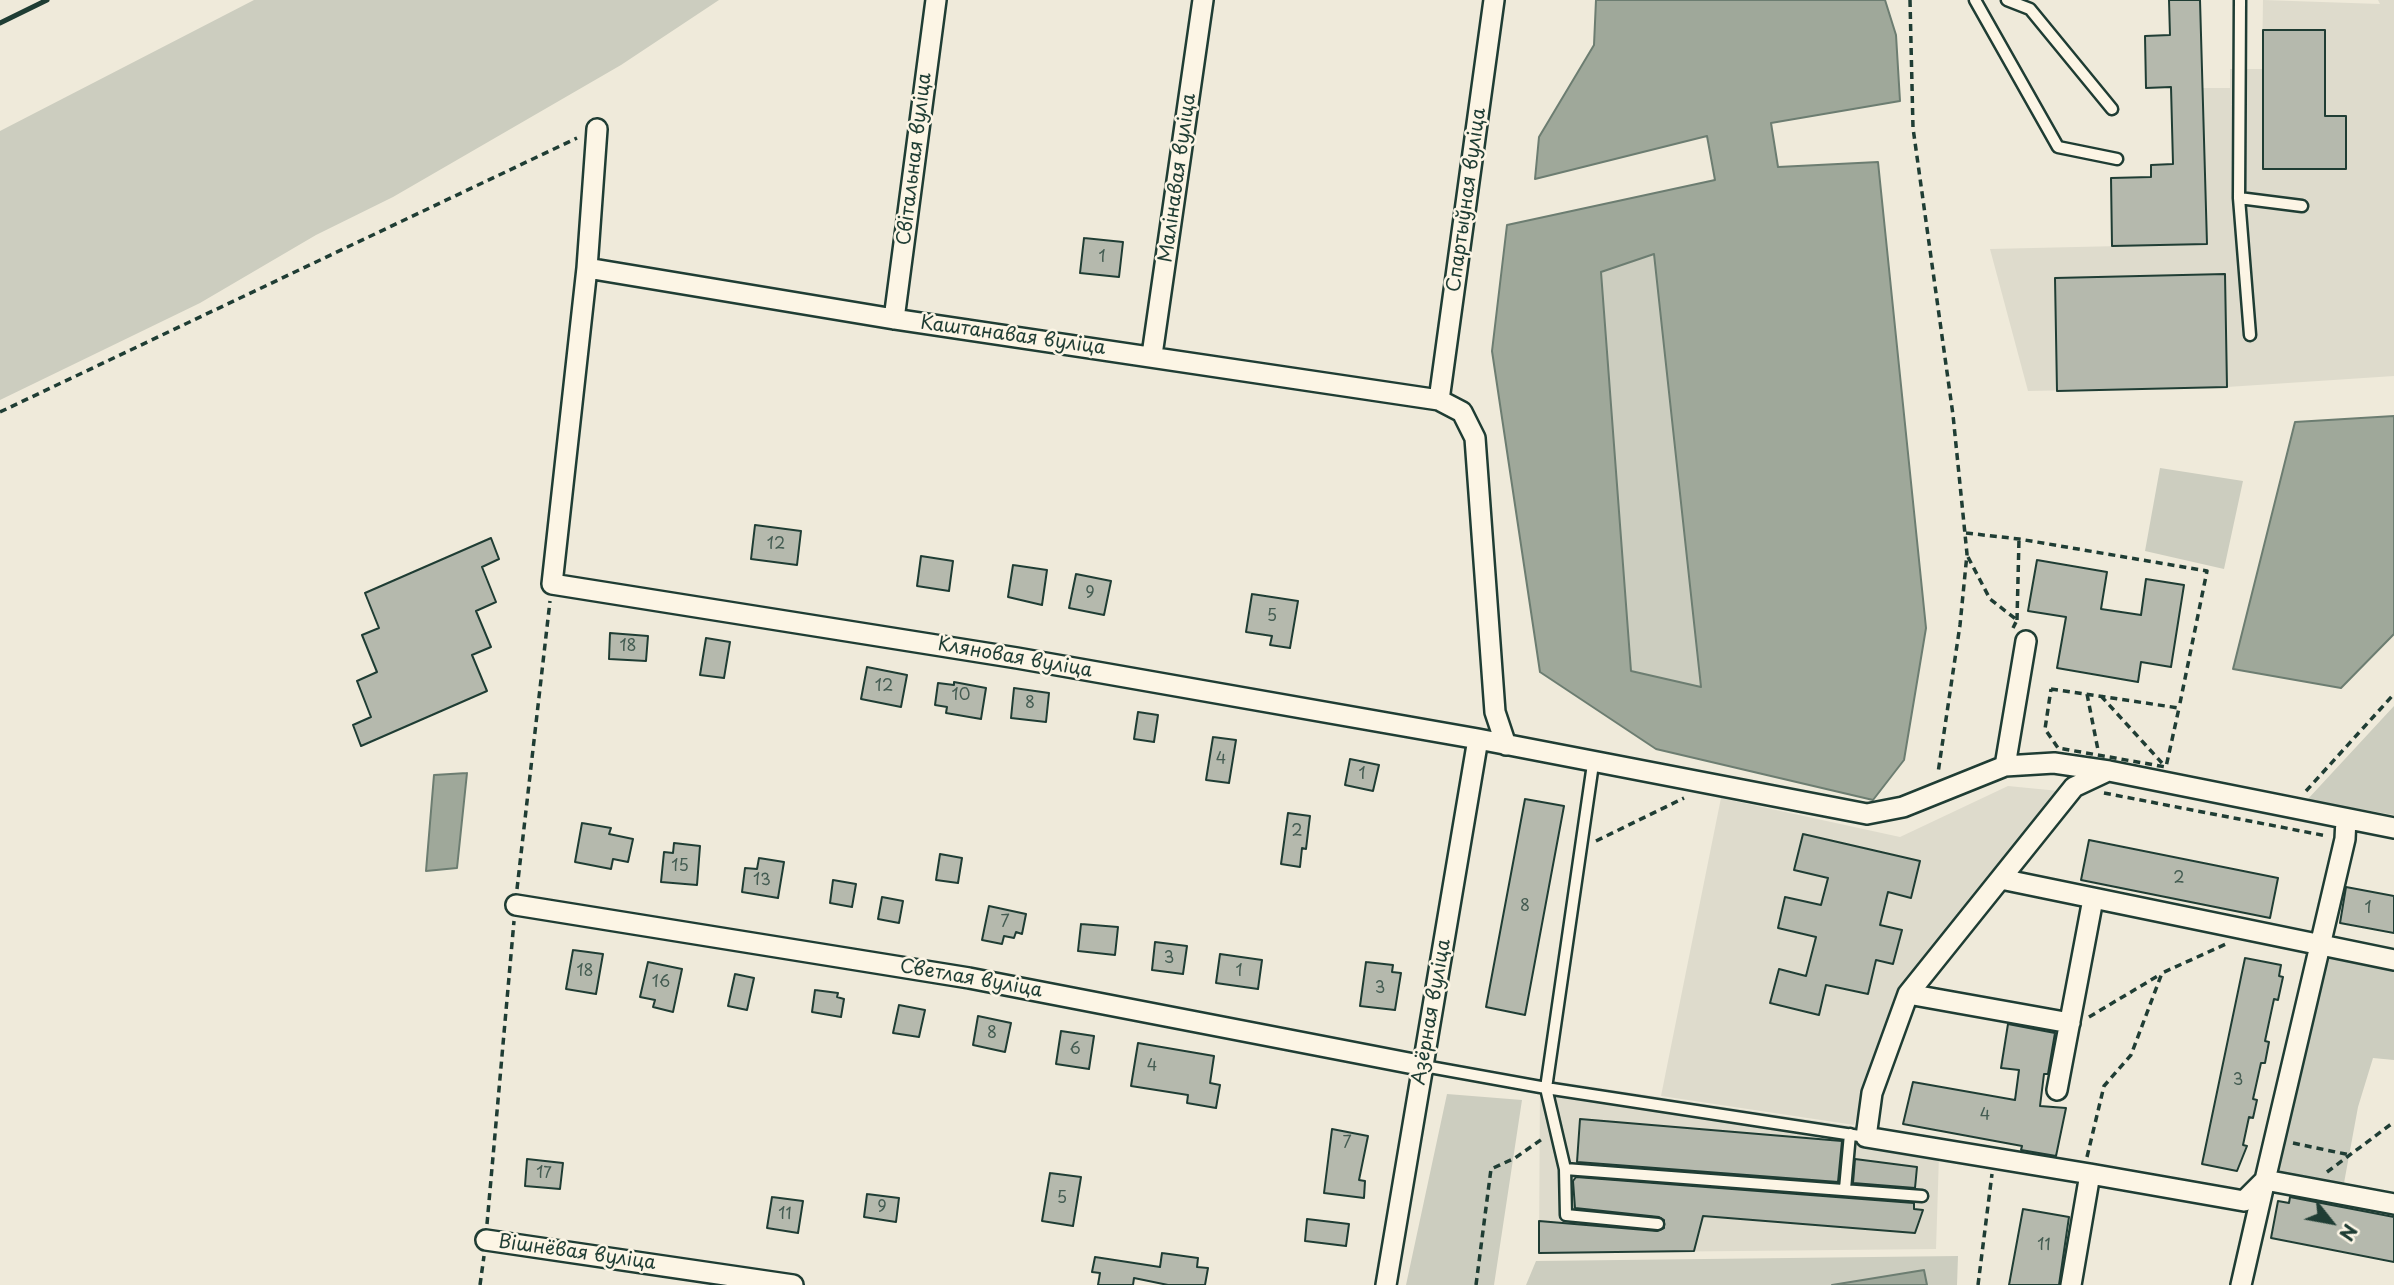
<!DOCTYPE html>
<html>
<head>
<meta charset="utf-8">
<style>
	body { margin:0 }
	#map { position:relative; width:2394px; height:1285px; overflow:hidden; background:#efeada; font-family:"Playpen Sans",sans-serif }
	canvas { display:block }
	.north { position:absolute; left:2296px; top:1187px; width:70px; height:70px; -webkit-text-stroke:5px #fcf5e5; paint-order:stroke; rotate:121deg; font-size:19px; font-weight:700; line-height:28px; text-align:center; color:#1f3d34 }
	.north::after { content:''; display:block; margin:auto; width:24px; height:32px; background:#1f3d34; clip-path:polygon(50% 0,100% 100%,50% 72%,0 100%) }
</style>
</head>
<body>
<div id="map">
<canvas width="2394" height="1285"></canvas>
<div class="north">N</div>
</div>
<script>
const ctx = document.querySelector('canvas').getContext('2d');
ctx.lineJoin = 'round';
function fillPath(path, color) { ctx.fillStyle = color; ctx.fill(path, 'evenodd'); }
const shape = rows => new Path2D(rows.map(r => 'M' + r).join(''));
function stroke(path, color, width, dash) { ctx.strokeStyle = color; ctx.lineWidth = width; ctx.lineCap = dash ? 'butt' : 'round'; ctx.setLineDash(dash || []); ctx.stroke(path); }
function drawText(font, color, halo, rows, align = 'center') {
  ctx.font = font + ' "Playpen Sans",sans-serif'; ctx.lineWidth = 5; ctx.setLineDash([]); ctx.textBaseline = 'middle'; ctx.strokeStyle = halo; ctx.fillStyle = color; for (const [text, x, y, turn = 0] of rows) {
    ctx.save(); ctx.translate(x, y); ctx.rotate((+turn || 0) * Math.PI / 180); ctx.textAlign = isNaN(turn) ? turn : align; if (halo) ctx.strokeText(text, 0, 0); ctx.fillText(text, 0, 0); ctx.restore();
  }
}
const built = shape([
	[2263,0,2380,4,2378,0,2394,0,2394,376,2227,387,2028,391,1990,249,2206,244,2202,88,2230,88,2230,69,2262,69],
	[2008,786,2059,791,1899,995,1854,1125,1661,1096,1721,798,1900,837],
	[1540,1079,1858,1127,1856,1144,1939,1155,1936,1249,1539,1253]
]);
const green = shape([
	[254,0,719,0,621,65,393,197,316,235,200,303,0,400,0,131],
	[1654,254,1701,687,1631,672,1601,271],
	[2160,468,2243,481,2224,569,2145,551],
	[2394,706,2394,815,2307,800],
	[2325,955,2394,969,2394,1060,2373,1058,2358,1107,2344,1183,2272,1170],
	[1447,1094,1522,1100,1494,1285,1406,1285],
	[1958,1256,1957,1285,1927,1285,1924,1270,1832,1285,1526,1285,1536,1261]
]);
const water = shape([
	[1596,0,1885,0,1896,35,1900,101,1771,123,1778,167,1878,162,1926,628,1904,760,1873,800,1656,749,1540,672,1492,351,1507,225,1715,180,1707,136,1535,179,1539,137,1594,45,1596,0],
	[1654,254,1701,687,1631,671,1601,272,1654,254],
	[2394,416,2394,634,2341,688,2233,669,2295,422,2394,416],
	[467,773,457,868,426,871,434,775,467,773],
	[1924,1270,1927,1285,1832,1285,1924,1270]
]);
const building = shape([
	[2169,0,2200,0,2207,244,2112,246,2111,178,2151,177,2151,165,2173,164,2171,87,2146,88,2145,36,2170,35,2169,0],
	[2263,30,2325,30,2325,116,2346,116,2346,169,2263,169,2263,30],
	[1084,238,1123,242,1119,277,1080,273,1084,238],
	[2225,274,2227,387,2057,391,2055,278,2225,274],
	[755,525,801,531,797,565,751,559,755,525],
	[491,538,499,559,482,567,496,602,476,611,491,647,472,655,487,691,361,746,353,725,371,717,357,681,377,672,362,635,379,628,365,593,491,538],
	[921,556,953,561,949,591,917,586,921,556],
	[2037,560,2107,572,2101,609,2141,615,2146,579,2184,585,2171,667,2141,662,2138,682,2057,668,2066,617,2028,611,2037,560],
	[1013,565,1047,570,1042,605,1008,597,1013,565],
	[1076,574,1111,581,1104,615,1069,608,1076,574],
	[1252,594,1298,601,1290,648,1270,645,1272,636,1246,632,1252,594],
	[610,633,648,636,646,661,609,659,610,633],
	[706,638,730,642,724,678,700,675,706,638],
	[867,667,907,675,901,707,861,699,867,667],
	[954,682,986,688,981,719,946,713,947,707,935,705,938,683,954,685,954,682],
	[1014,688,1049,693,1046,722,1011,718,1014,688],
	[1138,712,1158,715,1154,742,1134,739,1138,712],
	[1213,737,1236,740,1229,783,1206,780,1213,737],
	[1350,759,1379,765,1373,791,1345,785,1350,759],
	[1525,799,1564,806,1525,1015,1486,1007,1525,799],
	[1288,813,1310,816,1306,849,1302,848,1300,867,1281,864,1288,813],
	[582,823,611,828,609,834,633,839,628,862,613,859,611,869,575,862,582,823],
	[1803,834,1920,861,1911,898,1888,892,1880,925,1902,930,1893,964,1876,960,1868,994,1826,985,1819,1015,1770,1003,1779,969,1806,976,1816,937,1778,928,1785,897,1821,905,1828,878,1794,870,1803,834],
	[2089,840,2278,878,2270,918,2081,880,2089,840],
	[674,843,700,846,697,885,661,882,664,852,673,853,674,843],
	[940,854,962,858,958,883,936,880,940,854],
	[759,858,784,862,778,898,742,892,745,868,757,869,759,858],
	[833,880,856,884,852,907,830,903,833,880],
	[2346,887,2394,896,2394,933,2340,923,2346,887],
	[882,897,903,901,899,923,878,919,882,897],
	[989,906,1026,914,1022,934,1016,932,1014,938,1004,936,1002,944,982,940,989,906],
	[1081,924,1118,927,1115,955,1078,951,1081,924],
	[1155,942,1187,946,1183,974,1152,970,1155,942],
	[573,950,603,954,596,994,566,989,573,950],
	[1220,954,1262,960,1258,989,1216,983,1220,954],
	[2245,958,2281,965,2279,976,2283,977,2278,1000,2274,999,2265,1041,2269,1042,2265,1063,2261,1063,2253,1099,2257,1100,2253,1118,2249,1117,2243,1145,2247,1146,2237,1171,2202,1164,2245,958],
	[648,962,682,969,673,1012,653,1007,655,1000,640,997,648,962],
	[1366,962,1393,965,1392,972,1401,973,1395,1010,1360,1006,1366,962],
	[735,974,754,978,747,1010,728,1006,735,974],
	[815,990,838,993,837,997,844,999,841,1017,812,1012,815,990],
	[899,1005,925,1010,919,1037,893,1033,899,1005],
	[978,1016,1011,1023,1005,1052,973,1045,978,1016],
	[2008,1024,2055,1033,2048,1074,2044,1074,2040,1106,2066,1108,2056,1156,2021,1150,2022,1146,1903,1124,1913,1082,2015,1100,2019,1070,2001,1068,2008,1024],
	[1061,1031,1094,1036,1089,1069,1056,1064,1061,1031],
	[1138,1043,1214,1056,1210,1083,1220,1085,1216,1108,1187,1103,1188,1095,1131,1086,1138,1043],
	[1580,1119,1842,1141,1838,1182,1577,1162,1580,1119],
	[1332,1129,1368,1136,1359,1180,1365,1181,1364,1198,1324,1193,1332,1129],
	[527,1159,563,1163,560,1189,525,1186,527,1159],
	[1855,1159,1917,1167,1915,1188,1853,1183,1855,1159],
	[1050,1173,1081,1177,1073,1226,1042,1221,1050,1173],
	[1576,1177,1914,1203,1914,1209,1923,1210,1915,1233,1703,1216,1694,1251,1539,1253,1539,1221,1657,1231,1664,1228,1664,1220,1659,1217,1575,1208,1573,1181,1576,1177],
	[867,1194,899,1198,896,1222,864,1217,867,1194],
	[772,1197,803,1201,798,1233,767,1228,772,1197],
	[2290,1197,2394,1217,2394,1262,2271,1238,2278,1201,2289,1203,2290,1197],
	[2023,1209,2069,1217,2059,1285,2009,1285,2023,1209],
	[1307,1219,1349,1224,1346,1246,1305,1241,1307,1219],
	[1162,1253,1198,1258,1197,1267,1208,1268,1205,1285,1168,1285,1134,1278,1133,1285,1098,1285,1100,1273,1092,1272,1095,1257,1160,1267,1162,1253]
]);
const path = shape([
	[1910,0,1913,128,1953,415,1967,554,1960,625,1938,773],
	[0,412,577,138],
	[1966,533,2019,539,2207,571,2179,708],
	[1968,557,1990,599,2017,620,2013,628],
	[2017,620,2019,539],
	[2051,689,2179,708,2166,767,2058,748,2045,729,2051,689],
	[2087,694,2098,750],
	[2101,696,2162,763],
	[2306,791,2394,694],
	[2104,793,2327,836],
	[1596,841,1684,798],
	[517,889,550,601],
	[2089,1017,2161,974],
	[2293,1143,2350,1155],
	[2087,1157,2104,1086,2131,1055,2162,973,2226,944],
	[2327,1172,2394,1122],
	[487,1224,514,921],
	[480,1285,484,1256],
	[1476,1285,1491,1169,1515,1158,1545,1137],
	[1978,1285,1992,1174]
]);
const lane = shape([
	[1975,0,2058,147,2117,159],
	[2007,0,2030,9,2112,109],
	[2240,0,2239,198,2250,335],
	[2239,198,2302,206],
	[1593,764,1546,1088,1565,1169,1566,1215,1658,1224],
	[1424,1066,1546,1088,1866,1137],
	[1565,1169,1922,1196],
	[1845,1189,1850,1134]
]);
const street = shape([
	[597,129,587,268,552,584,1017,658,1478,739,1867,814,1903,807,2005,766,2054,763,2109,771,2394,828],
	[587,268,894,319,1439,400,1462,412,1475,438,1495,712,1506,745],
	[894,319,936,0],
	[1152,355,1203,0],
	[1439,400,1494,0],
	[2005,766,2026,641],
	[2346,819,2345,839,2265,1180,2394,1204],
	[2001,879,2394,960],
	[516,905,969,978,1424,1066],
	[1908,994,2070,1023],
	[2057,1090,2093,899],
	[2090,1174,1866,1137,1872,1093,1908,994,2074,787,2108,771],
	[486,1240,793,1285],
	[1386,1285,1478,739],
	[2071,1285,2090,1174,2244,1201,2265,1180,2241,1285]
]);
const rail = shape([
	[0,23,47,0]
]);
const numberNames = [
	["1",1102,258],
	["12",776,545],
	["9",1090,594],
	["5",1272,617],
	["18",628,647],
	["12",884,687],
	["10",961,696],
	["8",1030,704],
	["4",1221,760],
	["1",1362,775],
	["2",1297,832],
	["15",680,867],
	["2",2179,879],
	["13",762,881],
	["8",1525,907],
	["1",2368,909],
	["7",1005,923],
	["3",1169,959],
	["18",585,972],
	["1",1239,972],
	["16",661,983],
	["3",1380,989],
	["8",992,1034],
	["6",1075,1050],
	["4",1152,1067],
	["3",2238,1081],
	["4",1985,1116],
	["7",1347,1144],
	["17",544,1174],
	["5",1062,1199],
	["9",882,1208],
	["11",785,1215],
	["11",2044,1246]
];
const streetNames = [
	["Світальная вуліца",915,159,-83],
	["Малінавая вуліца",1178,178,-82],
	["Спартыўная вуліца",1467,200,-82],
	["Каштанавая вуліца",1013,336,8],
	["Кляновая вуліца",1015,658,10],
	["Светлая вуліца",971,979,10],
	["Азёрная вуліца",1432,1012,-80],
	["Вішнёвая вуліца",577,1253,8]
];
fillPath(built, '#dedbcc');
fillPath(green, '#cccdbf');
fillPath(water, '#9fa89a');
stroke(water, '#6c7d71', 2);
fillPath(building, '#b5b9ad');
stroke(building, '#1f3d34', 2);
stroke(lane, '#1f3d34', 15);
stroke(street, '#1f3d34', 24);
stroke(path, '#1f3d34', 3.5, [7, 5]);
stroke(lane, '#fcf5e5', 10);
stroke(street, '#fcf5e5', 19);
stroke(rail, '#1f3d34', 5);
drawText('16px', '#445c52', null, numberNames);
drawText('19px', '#1f3d34', '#fcf5e5', streetNames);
</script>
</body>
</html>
